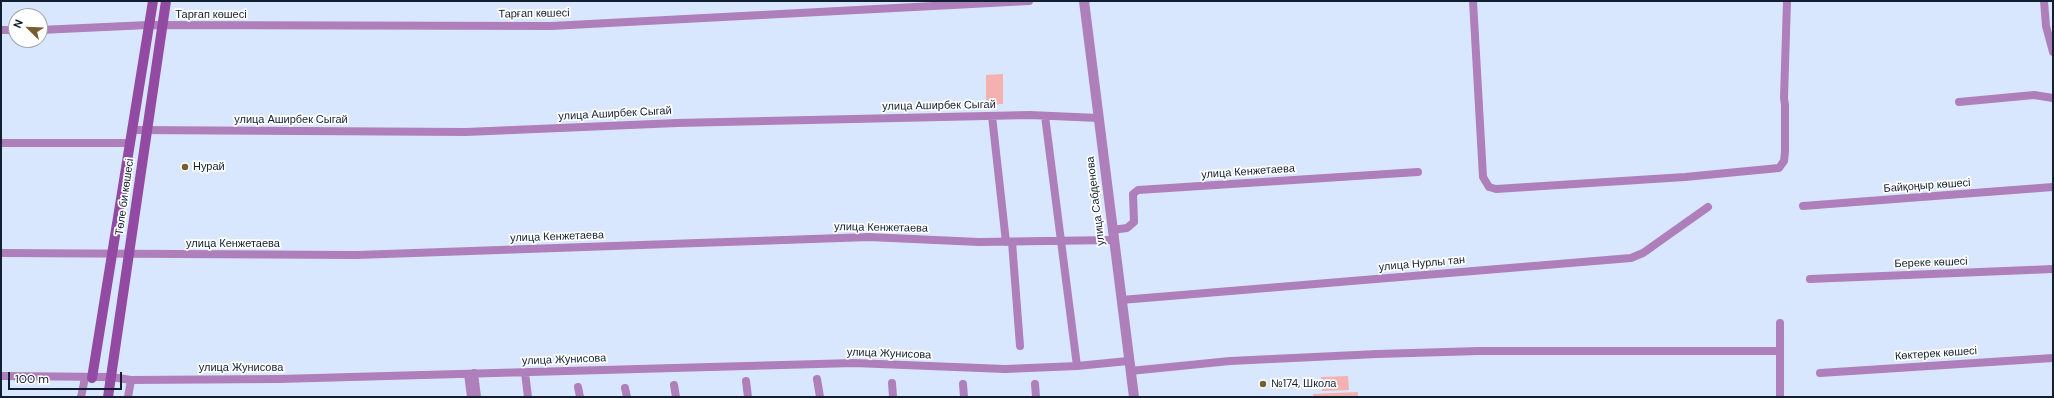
<!DOCTYPE html>
<html>
<head>
<meta charset="utf-8">
<style>
	body { margin:0 }
	#map { position:relative; width:2054px; height:398px; overflow:hidden; background:#d9e7fe; font-family:"DM Sans",sans-serif }
	canvas { display:block }
	.frame { position:absolute; inset:0; border:2px solid #121f33; pointer-events:none }
	.north { position:absolute; left:8px; top:8px; width:40px; height:40px; box-sizing:border-box; background:#fff; border:1px solid #a0a5ad; border-radius:50%; rotate:293deg; font-size:11px; font-weight:700; line-height:16px; text-align:center; color:#121f33 }
	.north::after { content:''; display:block; margin:auto; width:14px; height:18px; background:#785d2f; clip-path:polygon(50% 0,100% 100%,50% 72%,0 100%) }
	.scale { position:absolute; left:8px; top:372px; width:114px; height:18px; box-sizing:border-box; border:2px solid #121f33; border-top:0; padding-left:5px; font-size:12px; line-height:14px; white-space:nowrap; color:#121f33; -webkit-text-stroke:3px #fff; paint-order:stroke }
</style>
</head>
<body>
<div id="map">
<canvas width="2054" height="398"></canvas>
<div class="frame"></div>
<div class="north">N</div>
<div class="scale">100 m</div>
</div>
<script>
const ctx = document.querySelector('canvas').getContext('2d');
ctx.lineJoin = 'round';
function fillPath(path, color) { ctx.fillStyle = color; ctx.fill(path, 'evenodd'); }
const shape = rows => new Path2D(rows.map(r => 'M' + r).join(''));
function stroke(path, color, width, dash) { ctx.strokeStyle = color; ctx.lineWidth = width; ctx.lineCap = dash ? 'butt' : 'round'; ctx.setLineDash(dash || []); ctx.stroke(path); }
function drawText(font, color, halo, rows, align = 'center') {
  ctx.font = font + ' "DM Sans",sans-serif'; ctx.lineWidth = 3.5; ctx.setLineDash([]); ctx.textBaseline = 'middle'; ctx.strokeStyle = halo; ctx.fillStyle = color; for (const [text, x, y, turn = 0] of rows) {
    ctx.save(); ctx.translate(x, y); ctx.rotate((+turn || 0) * Math.PI / 180); ctx.textAlign = isNaN(turn) ? turn : align; if (halo) ctx.strokeText(text, 0, 0); ctx.fillText(text, 0, 0); ctx.restore();
  }
}
const green = shape([
	[1003,74,1003,104,986,105,986,75],
	[1348,376,1349,390,1322,391,1321,377],
	[1358,392,1358,397,1313,397,1313,394]
]);
const minor = shape([
	[1473,1,1483,177,1489,187,1496,189,1685,177,1779,168,1784,161,1785,152,1785,105,1784,98,1787,1],
	[2044,1,2046,26,2053,52],
	[1,30,16,30],
	[40,30,148,25,551,26,1029,1],
	[1959,102,2034,95,2053,98],
	[992,116,1006,242],
	[1045,116,1077,366],
	[132,130,466,132,677,123,1030,115,1098,118],
	[1,143,130,143],
	[1803,206,2053,187],
	[1112,230,1127,228,1134,222,1133,194,1138,190,1418,172],
	[1012,242,1020,346],
	[1,253,357,255,869,237,979,242,1113,240],
	[1810,279,2053,269],
	[1121,300,1631,258,1643,253,1708,207],
	[1130,371,1230,361,1377,354,1480,351,1780,351],
	[474,373,477,397],
	[525,373,528,397],
	[1820,373,2053,358],
	[468,374,471,397],
	[1,376,111,377,131,380,279,379,854,363,1005,369,1077,366,1128,361],
	[817,379,820,397],
	[746,381,748,397],
	[892,383,893,397],
	[963,384,964,397],
	[1035,384,1036,397],
	[674,385,676,397],
	[578,387,580,397],
	[625,388,627,397],
	[81,397,85,378],
	[128,397,131,380],
	[1780,397,1780,323]
]);
const tertiary = shape([
	[1084,1,1134,397]
]);
const secondary = shape([
	[92,378,153,1],
	[108,397,166,1]
]);
const markers = [
	[185,167,4,"#785d2f"],
	[1263,384,4,"#785d2f"]
];
const streetNames = [
	["Тарғап көшесі",534,14,-1],
	["Тарғап көшесі",211,15],
	["улица Аширбек Сыгай",939,106,-1],
	["улица Аширбек Сыгай",615,114,-3],
	["улица Аширбек Сыгай",291,120],
	["улица Кенжетаева",1248,172,-4],
	["Байқоңыр көшесі",1927,186,-4],
	["Төле би көшесі",125,197,-82],
	["улица Сабденова",1096,201,-97],
	["улица Кенжетаева",881,228,1],
	["улица Кенжетаева",557,237,-2],
	["улица Кенжетаева",233,244],
	["Береке көшесі",1931,263,-2],
	["улица Нурлы тан",1422,264,-5],
	["улица Жунисова",889,354,2],
	["Көктерек көшесі",1936,354,-4],
	["улица Жунисова",564,360,-2],
	["улица Жунисова",241,368]
];
const poiNames = [
	["Нурай",193,167],
	["№174, Школа",1271,384]
];
fillPath(green, '#f4b1b0');
stroke(minor, '#af7fbb', 8);
stroke(tertiary, '#af7fbb', 10);
stroke(secondary, '#924aa3', 10);
for (const [x, y, r, color] of markers) { const dot = new Path2D(); dot.arc(x, y, r, 0, 2 * Math.PI); ctx.fillStyle = color; ctx.fill(dot); stroke(dot, '#fff', 1.5); }
drawText('11px', '#121f33', '#fff', streetNames);
drawText('11px', '#121f33', '#fff', poiNames, 'left');
</script>
</body>
</html>
